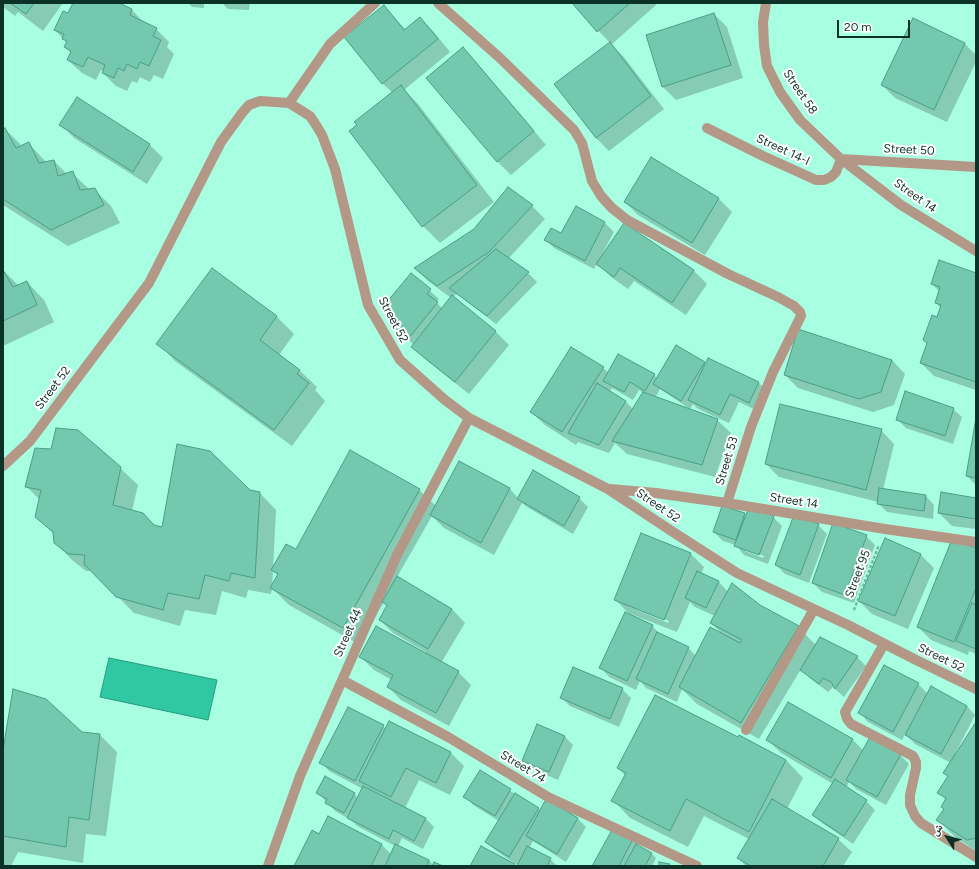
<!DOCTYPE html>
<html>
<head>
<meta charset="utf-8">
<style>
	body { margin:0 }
	#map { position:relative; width:979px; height:869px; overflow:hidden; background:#a8fee1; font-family:Figtree,"Noto Naskh Arabic",sans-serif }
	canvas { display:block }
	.frame { position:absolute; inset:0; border:4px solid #0c3127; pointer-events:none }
	.north { position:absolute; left:927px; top:817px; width:40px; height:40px; -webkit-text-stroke:3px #fff; paint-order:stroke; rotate:306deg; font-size:11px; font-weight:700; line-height:16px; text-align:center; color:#0c3127 }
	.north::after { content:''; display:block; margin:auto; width:14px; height:18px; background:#0c3127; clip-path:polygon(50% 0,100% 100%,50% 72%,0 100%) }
	.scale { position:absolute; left:837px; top:20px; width:73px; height:18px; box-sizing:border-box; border:2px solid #0c3127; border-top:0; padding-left:5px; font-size:12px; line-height:14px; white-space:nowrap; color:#0c3127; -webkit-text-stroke:3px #fff; paint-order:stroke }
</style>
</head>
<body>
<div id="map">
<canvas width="979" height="869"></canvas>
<div class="frame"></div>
<div class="north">ش</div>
<div class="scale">20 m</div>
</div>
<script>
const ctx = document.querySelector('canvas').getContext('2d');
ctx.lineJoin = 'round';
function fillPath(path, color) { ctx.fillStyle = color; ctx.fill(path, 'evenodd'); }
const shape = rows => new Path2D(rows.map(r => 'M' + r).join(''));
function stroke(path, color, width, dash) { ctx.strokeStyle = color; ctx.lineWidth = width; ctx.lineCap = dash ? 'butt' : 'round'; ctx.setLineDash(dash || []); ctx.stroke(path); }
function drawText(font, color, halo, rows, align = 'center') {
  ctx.font = font + ' Figtree,sans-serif'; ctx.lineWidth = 4; ctx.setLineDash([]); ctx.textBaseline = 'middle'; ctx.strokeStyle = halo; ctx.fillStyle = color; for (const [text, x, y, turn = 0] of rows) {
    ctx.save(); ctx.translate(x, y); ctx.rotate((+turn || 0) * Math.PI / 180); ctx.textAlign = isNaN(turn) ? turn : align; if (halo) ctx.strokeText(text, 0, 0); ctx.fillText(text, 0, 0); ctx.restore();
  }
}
const water = shape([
	[109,658,217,680,208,720,100,697,109,658]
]);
const shadow = shape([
	[3,3,63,3,43,31,18,12,15,16,3,7],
	[74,3,116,3,132,10,145,24,156,29,169,42,167,47,174,54,163,79,154,75,150,82,140,77,137,83,132,81,127,91,116,86,103,73,104,71,101,70,96,80,82,73,68,60,71,53,65,47,67,43,55,30,68,15],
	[188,3,204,3,204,8,192,7],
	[222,3,250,3,249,10,228,9],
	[573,3,655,3,656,5,611,45,623,56,664,109,609,151,596,138,556,85,610,43],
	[384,6,406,30,420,18,433,31,450,52,404,90,418,104,494,202,440,243,423,226,350,131,393,93,383,84,346,37],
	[714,14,727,27,743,78,676,100,663,87,647,35],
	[913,20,965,44,976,55,976,62,947,122,895,98,882,85],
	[463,49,476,62,546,145,511,175,498,162,428,78],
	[77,99,150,145,163,158,147,184,74,138,61,124],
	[5,129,22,146,29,144,47,163,54,161,67,174,72,173,89,189,94,189,111,206,120,223,68,246,3,205,3,130],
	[719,199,732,212,705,255,638,215,625,202],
	[532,206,545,219,508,259,528,273,537,282,496,324,457,294,452,297,496,332,509,345,469,394,426,360,413,347,414,345,395,327,398,323,383,309,411,274,439,299,436,302,443,309,451,298,428,281,415,268],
	[576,208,605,223,614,232,599,260,600,260,624,224,694,271,707,284,686,315,634,281,628,289,611,277,597,263,594,269,554,248,545,239,562,234],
	[212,269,277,317,294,334,279,355,299,370,317,387,315,390,325,401,292,446,175,361,158,343],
	[3,270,19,286,27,282,44,300,54,322,3,346],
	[976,274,976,390,934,376,921,363,941,308,936,303,940,292,932,284],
	[572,348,603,368,609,373,654,375,657,378,704,363,706,365,708,359,759,383,768,392,758,411,739,402,729,423,698,409,693,404,690,409,660,389,655,398,717,420,731,433,715,477,627,454,615,443,609,453,578,442,576,445,545,425,531,412],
	[612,388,633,400,639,390,643,393,633,409,626,402,610,392],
	[892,360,905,374,894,405,873,412,798,388,785,375],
	[953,409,962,417,953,444,906,428,897,419],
	[976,424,976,485,967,476],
	[881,430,894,444,883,490,926,496,934,505,933,519,887,512,878,503,878,502,779,477,766,464],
	[460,462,510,489,518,498,579,498,588,507,573,534,527,507,522,503,494,555,444,528,432,516,397,577,452,609,465,623,441,663,458,672,471,685,449,726,401,700,388,687,392,680,374,670,360,656,425,654,426,652,393,633,380,620,388,606,384,602,360,645,289,605,272,588,271,594,248,590,246,598,222,591,216,615,185,610,180,626,134,613,93,571,86,571,72,560,55,542,54,534,36,517,40,500,27,487,120,468,138,485,132,511,143,514,156,526,163,528,249,491,259,492,276,510,273,569,296,551,419,490,436,506],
	[273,570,278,576,272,588],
	[976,499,976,529,952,526,939,513],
	[744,514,746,516,773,517,782,526,768,564,744,555,736,545,723,541,714,532],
	[745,549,764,556,763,558,745,551],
	[818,525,827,534,809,583,785,574,776,565],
	[866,536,875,545,854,603,822,592,813,583],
	[885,540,921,555,934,568,908,629,872,614,859,601],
	[976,549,976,654,969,651,968,655,931,640,918,627],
	[691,554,704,567,701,574,719,582,728,592,760,606,798,627,816,645,857,657,866,666,844,697,833,687,828,692,811,679,801,669,759,739,697,704,682,689,677,702,646,688,640,681,636,690,609,677,601,668,652,626,661,635,688,648,696,656,723,635,711,623,715,616,695,607,690,602,677,632,628,613,615,599],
	[630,605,669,621,668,623,630,607],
	[918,684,928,694,967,706,975,715,955,754,956,755,976,724,976,851,955,837,938,820,945,809,946,800,939,792,949,777,945,773,951,763,915,744,905,734,902,740,868,722,860,713],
	[622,689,631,698,619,727,570,706,561,697],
	[789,703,853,740,864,751,900,755,909,764,886,805,856,789,849,782,846,788,866,801,875,810,853,844,822,823,813,815,833,784,781,753,768,740],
	[389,723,451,753,464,766,450,795,419,780,405,808,425,818,434,827,423,849,402,838,398,847,429,860,433,865,440,866,295,866,319,835,381,844,391,854,395,846,357,826,351,820,335,811,317,792,354,794,358,798,363,789,329,771,321,762,383,726,386,729],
	[82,733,100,735,117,752,106,836,86,834,83,863,18,852,11,866,3,865,3,756],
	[564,736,573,745,558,780,532,769,523,760],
	[739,738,786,760,803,778,787,809,838,839,852,852,843,866,746,866,738,858,749,839,704,816,688,847,630,818,613,800,625,775,618,768],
	[480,771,541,811,577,818,586,827,566,862,533,841,529,848,550,859,557,866,519,866,495,850,486,841,499,821,473,805,465,796],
	[633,839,641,848,652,854,656,858,652,866,594,866]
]);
const building = shape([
	[10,3,34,3,26,14,10,3],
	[73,3,119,3,132,9,130,15,157,28,153,36,161,40,149,66,140,62,137,69,127,64,124,71,118,68,114,78,102,73,105,65,88,57,83,67,67,60,71,51,64,47,67,41,62,39,64,34,54,30,63,11,68,13,73,3],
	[572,3,630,3,597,32,572,3],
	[384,5,404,30,420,17,438,39,382,84,344,37,384,5],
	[714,13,731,65,662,87,646,35,714,13],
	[913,18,965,43,934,110,881,85,913,18],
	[610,42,651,96,596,138,554,84,610,42],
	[463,47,534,131,497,162,426,78,463,47],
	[401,85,477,185,422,227,349,131,357,125,354,122,401,85],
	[77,97,150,144,133,172,59,125,77,97],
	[5,128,16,148,29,142,39,163,54,160,58,176,73,171,80,190,95,188,104,205,51,230,3,199,3,129,5,128],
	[651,157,719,198,692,243,624,202,651,157],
	[508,187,533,205,489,252,437,286,414,268,474,229,508,187],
	[576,206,605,222,585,261,544,240,551,228,561,233,576,206],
	[624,223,694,270,672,303,620,268,614,277,596,264,624,223],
	[496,249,529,272,487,316,449,288,496,249],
	[939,260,976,273,976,382,920,363,927,343,923,340,932,315,937,317,941,305,935,303,940,287,931,284,939,260],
	[212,268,277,316,260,340,300,370,297,374,309,383,274,430,156,344,212,268],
	[3,270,13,287,27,281,37,305,3,321,3,270],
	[411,273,431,289,427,294,438,302,408,339,393,327,398,322,381,309,411,273],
	[452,295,496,331,455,382,411,347,452,295],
	[798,329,892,360,881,392,859,399,784,375,798,329],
	[676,345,705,362,681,401,653,384,676,345],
	[571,347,604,367,562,432,530,412,571,347],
	[618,354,655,374,645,391,630,382,624,392,603,381,618,354],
	[708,358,759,382,749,403,730,394,720,415,688,400,708,358],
	[597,383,626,401,599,445,568,433,597,383],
	[905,391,954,408,945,436,896,420,905,391],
	[643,392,718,419,702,465,612,441,643,392],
	[780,404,882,429,866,490,765,464,780,404],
	[976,418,976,478,966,476,976,418],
	[56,428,78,430,121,467,113,505,143,513,154,525,162,527,177,444,210,451,250,490,260,492,255,578,231,573,229,581,205,575,199,599,168,593,163,610,116,597,84,564,85,555,68,554,54,543,53,532,35,517,41,490,25,487,35,448,51,449,56,428],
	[350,450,420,489,343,628,270,588,278,574,271,570,286,544,296,549,350,450],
	[459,461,510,488,481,543,430,515,459,461],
	[533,470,580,497,564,526,517,499,533,470],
	[879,488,926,495,924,511,877,504,879,488],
	[941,492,976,498,976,519,938,513,941,492],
	[722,506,745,513,736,540,713,532,722,506],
	[749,507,774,516,759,555,734,546,749,507],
	[794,515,819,524,800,575,775,565,794,515],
	[833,523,867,535,845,595,812,583,833,523],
	[641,533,691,553,664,620,614,600,641,533],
	[885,538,921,554,895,616,858,601,885,538],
	[952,539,976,548,976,588,954,642,917,627,952,539],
	[697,571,719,581,706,608,685,598,697,571],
	[397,576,452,609,428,649,379,620,387,605,382,602,397,576],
	[732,583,760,605,799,626,741,723,679,687,710,627,740,643,742,640,710,623,732,583],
	[972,603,976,605,976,649,956,641,972,603],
	[625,612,653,625,627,681,599,668,625,612],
	[376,626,459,671,436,713,387,687,393,675,359,657,376,626],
	[657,632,689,647,668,694,636,679,657,632],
	[820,637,858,656,835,689,831,682,823,678,819,684,800,670,820,637],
	[884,665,919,683,893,732,858,713,884,665],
	[573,667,623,688,610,719,560,698,573,667],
	[931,686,967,706,941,754,905,735,931,686],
	[13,689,46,699,82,732,100,734,89,820,69,817,66,847,3,836,3,750,13,689],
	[655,695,738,737,739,735,786,760,749,832,686,799,670,831,611,801,626,773,617,768,655,695],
	[788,702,853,739,831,778,766,740,788,702],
	[348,707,384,725,355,781,319,763,348,707],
	[389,721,451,752,436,783,406,768,391,797,359,781,389,721],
	[976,722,976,838,967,840,936,820,944,809,941,807,946,798,937,793,948,776,943,773,976,722],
	[537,724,565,736,549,772,522,761,537,724],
	[870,737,901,754,877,797,846,780,870,737],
	[480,770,511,789,495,816,463,797,480,770],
	[325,776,355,793,344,813,325,803,327,799,316,793,325,776],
	[835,779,867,800,844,836,812,815,835,779],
	[363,786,426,818,414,841,393,830,389,839,347,818,363,786],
	[515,793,539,808,509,857,485,842,515,793],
	[546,799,578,818,557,854,526,836,546,799],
	[772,799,839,838,823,866,751,866,737,858,772,799],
	[328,816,382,844,371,866,294,866,312,830,319,834,328,816],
	[613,828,633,839,619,866,592,866,613,828],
	[395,844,429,860,427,866,385,866,395,844],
	[636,844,652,853,645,866,624,866,636,844],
	[481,846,515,864,514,866,470,866,481,846],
	[527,846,551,858,547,866,517,866,527,846],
	[434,862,443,866,432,866,434,862],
	[659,862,670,864,669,866,659,866,659,862]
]);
const path = shape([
	[854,610,879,545]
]);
const minor = shape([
	[438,3,500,58,574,130,582,143,592,181,601,196,612,208,627,220,728,274,778,297,794,306,800,312,801,316,773,372,751,427,727,503],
	[766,3,763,22,764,45,767,66,780,92,800,120,841,159,901,205,976,251],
	[289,103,330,44,375,3],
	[707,128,763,156,816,180,824,180,831,177,836,172,841,159],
	[841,159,976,167],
	[3,466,30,441,149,283,221,142,242,113,249,105,260,101,289,103,310,116,316,125,322,135,335,169,368,305,400,360,445,400,469,418,608,489,673,532,737,573,848,625,916,660,976,689],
	[610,489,656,493,727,503,885,529,976,542],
	[884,644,848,707,845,712,847,719,851,724,913,756,916,762,916,768,910,795,910,805,915,816,921,823,976,857],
	[342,680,448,737,548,797,697,866],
	[746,730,814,609],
	[268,866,300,776,397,555,469,418]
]);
const streetNames = [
	["Street 58",800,92,56],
	["Street 14-I",783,150,25],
	["Street 50",909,150,3],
	["Street 14",915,196,35],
	["Street 52",393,320,62],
	["Street 52",53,388,-53],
	["Street 53",727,461,-73],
	["Street 14",794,501,9],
	["Street 52",658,506,34],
	["Street 95",858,574,-69],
	["Street 44",348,633,-66],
	["Street 52",941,658,26],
	["Street 74",523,767,31]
];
fillPath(water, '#2fc8a2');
stroke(water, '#249b7d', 1);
fillPath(shadow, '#0003');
fillPath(building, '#74c8ae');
stroke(building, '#499e85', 1);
stroke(path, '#72b7a1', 2.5, [3, 2]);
stroke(minor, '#b49887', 10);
drawText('12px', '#0c3127', '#fff', streetNames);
</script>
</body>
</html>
